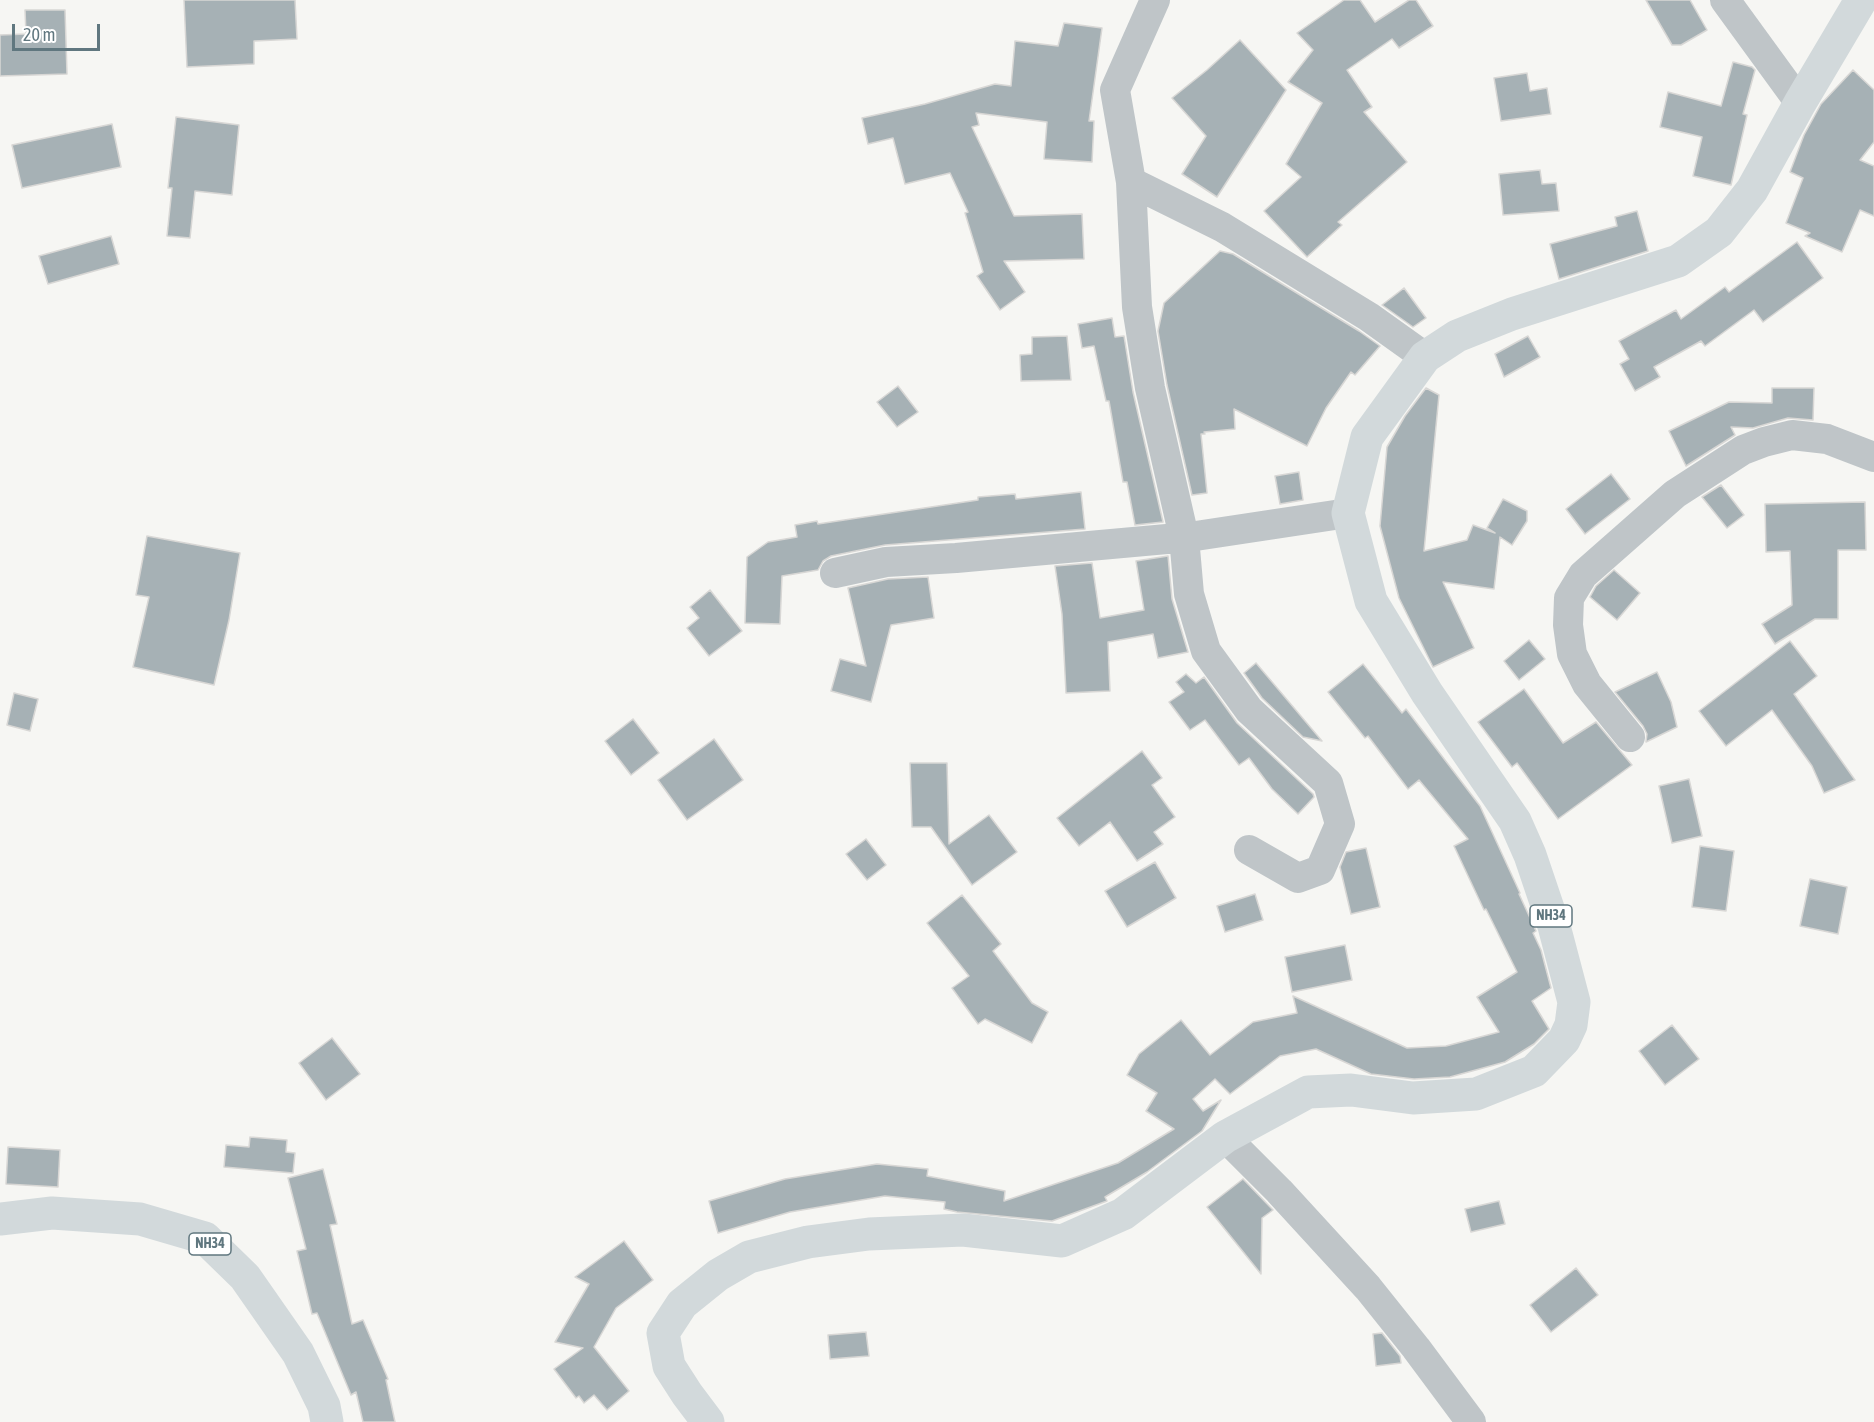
<!DOCTYPE html>
<html>
<head>
<meta charset="utf-8">
<style>
	body { margin:0 }
	#map { position:relative; width:1874px; height:1422px; overflow:hidden; background:#f6f6f3; font-family:"Asap Condensed",sans-serif }
	canvas { display:block }
	.scale { position:absolute; left:12px; top:24px; width:88px; height:27px; box-sizing:border-box; border:3px solid #60777f; border-top:0; padding-left:8px; font-size:18px; line-height:21px; white-space:nowrap; color:#60777f; -webkit-text-stroke:4px #fff; paint-order:stroke }
</style>
</head>
<body>
<div id="map">
<canvas width="1874" height="1422"></canvas>
<div class="scale">20 m</div>
</div>
<script>
const ctx = document.querySelector('canvas').getContext('2d');
ctx.lineJoin = 'round';
function fillPath(path, color) { ctx.fillStyle = color; ctx.fill(path, 'evenodd'); }
const shape = rows => new Path2D(rows.map(r => 'M' + r).join(''));
function stroke(path, color, width, dash) { ctx.strokeStyle = color; ctx.lineWidth = width; ctx.lineCap = dash ? 'butt' : 'round'; ctx.setLineDash(dash || []); ctx.stroke(path); }
function drawText(font, color, halo, rows, align = 'center') {
  ctx.font = font + ' "Asap Condensed",sans-serif'; ctx.lineWidth = 6; ctx.setLineDash([]); ctx.textBaseline = 'middle'; ctx.strokeStyle = halo; ctx.fillStyle = color; for (const [text, x, y, turn = 0] of rows) {
    ctx.save(); ctx.translate(x, y); ctx.rotate((+turn || 0) * Math.PI / 180); ctx.textAlign = isNaN(turn) ? turn : align; if (halo) ctx.strokeText(text, 0, 0); ctx.fillText(text, 0, 0); ctx.restore();
  }
}
const building = shape([
	[184,0,295,0,297,39,254,41,254,64,187,67,184,0],
	[1344,0,1360,0,1375,22,1409,0,1416,0,1433,26,1399,48,1392,39,1347,70,1372,107,1364,112,1407,162,1338,222,1342,225,1307,257,1264,211,1301,177,1286,164,1322,103,1288,82,1313,50,1297,33,1344,0],
	[1646,0,1690,0,1707,30,1681,45,1672,45,1646,0],
	[25,10,65,10,67,74,0,76,0,35,26,34,25,10],
	[1064,23,1102,28,1089,121,1094,121,1092,162,1044,159,1047,122,976,113,979,125,972,127,1014,216,1082,214,1084,259,1004,261,1025,292,1000,310,977,276,983,272,965,213,968,212,950,173,905,184,893,138,868,144,862,118,925,104,995,84,1011,86,1015,41,1058,46,1064,23],
	[1240,40,1286,90,1217,197,1182,174,1206,136,1172,98,1207,70,1240,40],
	[1733,62,1752,67,1755,70,1743,114,1747,115,1731,185,1693,176,1702,137,1660,127,1668,92,1721,106,1733,62],
	[1853,70,1874,90,1874,142,1860,160,1874,166,1874,216,1860,210,1842,252,1805,236,1810,233,1786,223,1803,178,1790,172,1804,135,1821,104,1853,70],
	[1527,73,1530,91,1547,88,1551,114,1501,121,1494,78,1527,73],
	[176,117,239,125,232,195,195,191,190,238,167,236,172,188,168,188,176,117],
	[112,124,121,167,22,188,12,145,112,124],
	[1540,170,1542,184,1556,183,1559,211,1503,215,1499,174,1540,170],
	[1637,211,1648,251,1559,279,1550,244,1617,226,1615,217,1637,211],
	[111,236,119,264,48,284,39,256,111,236],
	[1797,242,1823,278,1763,322,1754,310,1705,346,1701,341,1654,367,1660,377,1635,391,1620,364,1629,359,1619,341,1676,310,1681,319,1725,287,1729,292,1797,242],
	[1220,251,1233,254,1359,331,1380,346,1355,375,1351,372,1326,408,1307,446,1234,409,1235,429,1204,432,1205,434,1201,434,1207,493,1192,495,1167,385,1158,331,1164,303,1220,251],
	[1404,288,1426,318,1413,327,1382,305,1404,288],
	[1112,318,1115,337,1124,336,1133,392,1163,522,1135,525,1127,482,1123,482,1109,401,1106,401,1094,346,1082,348,1078,324,1112,318],
	[1067,336,1071,380,1021,381,1020,355,1032,354,1032,337,1067,336],
	[1528,336,1540,357,1504,377,1495,354,1528,336],
	[898,386,918,412,897,427,877,402,898,386],
	[1426,388,1439,395,1424,551,1467,540,1473,525,1495,533,1487,528,1503,499,1527,511,1527,521,1512,545,1500,537,1494,589,1443,582,1474,648,1433,667,1399,598,1380,526,1387,447,1405,416,1426,388],
	[1772,388,1814,388,1813,420,1788,418,1753,428,1731,427,1735,435,1686,466,1669,431,1729,402,1772,403,1772,388],
	[1299,472,1303,500,1280,504,1275,476,1299,472],
	[1611,474,1630,499,1585,534,1566,509,1611,474],
	[1721,485,1744,515,1727,528,1702,497,1721,485],
	[1081,492,1085,529,885,545,831,556,823,561,818,570,782,576,780,624,745,623,747,557,768,542,797,537,795,525,817,521,818,524,864,517,978,500,978,497,1015,494,1016,499,1081,492],
	[1865,502,1866,550,1838,550,1838,619,1815,619,1775,644,1762,624,1792,605,1790,551,1766,552,1765,504,1865,502],
	[147,536,240,553,229,620,214,685,133,667,149,597,136,595,147,536],
	[1168,556,1172,599,1188,652,1158,658,1153,634,1108,642,1110,691,1066,693,1062,614,1055,566,1092,563,1100,618,1144,610,1136,561,1168,556],
	[1614,570,1640,593,1617,620,1590,597,1596,586,1614,570],
	[928,577,934,618,891,625,871,702,831,691,840,659,866,666,848,588,888,579,928,577],
	[710,590,742,631,709,656,687,628,699,618,690,607,710,590],
	[1529,640,1545,659,1519,680,1504,661,1529,640],
	[1790,641,1817,676,1794,694,1855,780,1824,793,1812,766,1772,710,1726,746,1699,711,1790,641],
	[1256,663,1322,741,1303,737,1262,698,1244,673,1256,663],
	[1363,664,1402,713,1406,709,1480,806,1520,893,1519,894,1536,931,1533,933,1541,950,1551,988,1532,1001,1549,1029,1534,1044,1505,1062,1450,1077,1414,1079,1371,1074,1316,1049,1280,1056,1230,1094,1215,1079,1193,1099,1203,1111,1221,1100,1202,1131,1147,1172,1105,1197,1107,1201,1052,1221,957,1212,944,1209,945,1202,885,1196,790,1212,718,1233,709,1201,785,1179,877,1164,928,1169,927,1176,1005,1191,1004,1201,1118,1163,1174,1129,1146,1111,1157,1093,1127,1075,1139,1054,1181,1020,1210,1055,1253,1022,1297,1013,1293,996,1407,1048,1446,1046,1499,1032,1477,997,1517,972,1486,909,1484,910,1454,846,1468,839,1419,780,1408,789,1368,736,1365,738,1328,692,1363,664],
	[1657,672,1671,702,1677,727,1646,742,1647,734,1643,726,1615,692,1657,672],
	[1186,674,1196,683,1204,677,1237,723,1313,794,1314,797,1298,814,1272,789,1249,758,1239,765,1205,720,1190,730,1169,702,1184,692,1176,682,1186,674],
	[1524,689,1563,743,1596,722,1632,765,1558,819,1517,763,1512,767,1478,722,1524,689],
	[14,693,38,699,30,731,7,725,14,693],
	[633,719,659,753,631,775,605,741,633,719],
	[714,739,743,780,687,820,658,780,714,739],
	[1142,751,1162,778,1152,785,1175,817,1154,832,1163,844,1137,861,1110,822,1079,846,1057,818,1142,751],
	[910,763,947,763,949,844,989,815,1017,852,972,885,931,827,912,827,910,763],
	[1689,779,1702,836,1672,843,1659,786,1689,779],
	[866,839,886,865,867,880,846,854,866,839],
	[1700,846,1734,851,1726,911,1692,907,1700,846],
	[1366,848,1380,907,1351,914,1340,867,1346,852,1366,848],
	[1155,862,1176,898,1127,927,1105,891,1155,862],
	[1810,879,1847,887,1838,934,1800,926,1810,879],
	[1255,894,1263,920,1225,932,1217,906,1255,894],
	[962,895,1001,944,993,951,1032,1003,1048,1012,1032,1043,985,1019,978,1024,952,988,969,976,927,923,962,895],
	[1345,945,1352,980,1292,992,1285,957,1345,945],
	[1672,1025,1699,1059,1665,1085,1639,1051,1672,1025],
	[332,1038,360,1074,326,1100,299,1063,332,1038],
	[250,1137,287,1140,286,1152,295,1153,293,1173,224,1167,226,1145,249,1147,250,1137],
	[8,1147,60,1150,58,1187,6,1184,8,1147],
	[323,1169,337,1224,330,1225,352,1324,363,1320,388,1379,386,1380,395,1422,363,1422,356,1392,351,1395,317,1313,312,1314,297,1251,306,1249,288,1178,323,1169],
	[1243,1179,1273,1210,1262,1218,1261,1274,1207,1207,1243,1179],
	[1499,1201,1505,1224,1471,1232,1465,1209,1499,1201],
	[624,1241,653,1280,616,1308,594,1347,629,1391,607,1410,594,1395,584,1403,579,1396,576,1398,554,1369,583,1348,555,1342,589,1284,575,1277,624,1241],
	[1576,1268,1598,1295,1551,1332,1530,1305,1576,1268],
	[866,1332,869,1356,830,1359,828,1335,866,1332],
	[1382,1333,1400,1356,1401,1363,1376,1366,1373,1334,1382,1333]
]);
const street = shape([
	[1155,0,1115,90,1131,182,1222,227,1369,317,1425,357],
	[1725,0,1800,103],
	[1131,182,1137,307,1150,388,1184,537,1189,594,1206,651,1249,710,1328,783,1340,824,1320,870,1298,878,1249,850],
	[835,573,886,562,956,558,1189,537,1348,513],
	[1630,737,1587,684,1572,654,1568,625,1569,598,1583,575,1675,494,1743,450,1764,442,1792,435,1827,439,1874,457],
	[1225,1137,1279,1191,1368,1288,1416,1348,1471,1422]
]);
const highway = shape([
	[0,1219,52,1213,140,1219,205,1238,245,1277,298,1353,324,1406,327,1422],
	[708,1422,687,1394,669,1366,663,1333,682,1304,718,1275,749,1257,808,1242,869,1234,963,1230,1062,1241,1123,1214,1225,1137,1308,1092,1351,1090,1413,1098,1476,1094,1534,1071,1564,1040,1571,1025,1574,1002,1554,926,1530,855,1515,821,1427,693,1371,601,1348,513,1367,437,1425,357,1457,336,1512,314,1678,261,1719,232,1752,190,1800,103,1861,0]
]);
const shields = [
	[1551,916,42],
	[210,1244,42]
];
const shieldNames = [
	["NH34",1551,916],
	["NH34",210,1244]
];
fillPath(building, '#a6b1b5');
stroke(building, '#d8d7d5', 1.5);
stroke(street, '#bfc5c8', 30);
stroke(highway, '#d2d9db', 33);
for (const [x, y, w] of shields) { const box = new Path2D(); box.roundRect(x - w / 2, y - 11, w, 22, 4.5); ctx.fillStyle = '#fff'; ctx.fill(box); stroke(box, '#60777f', 1.5); }
drawText('bold 14px', '#60777f', null, shieldNames);
</script>
</body>
</html>
